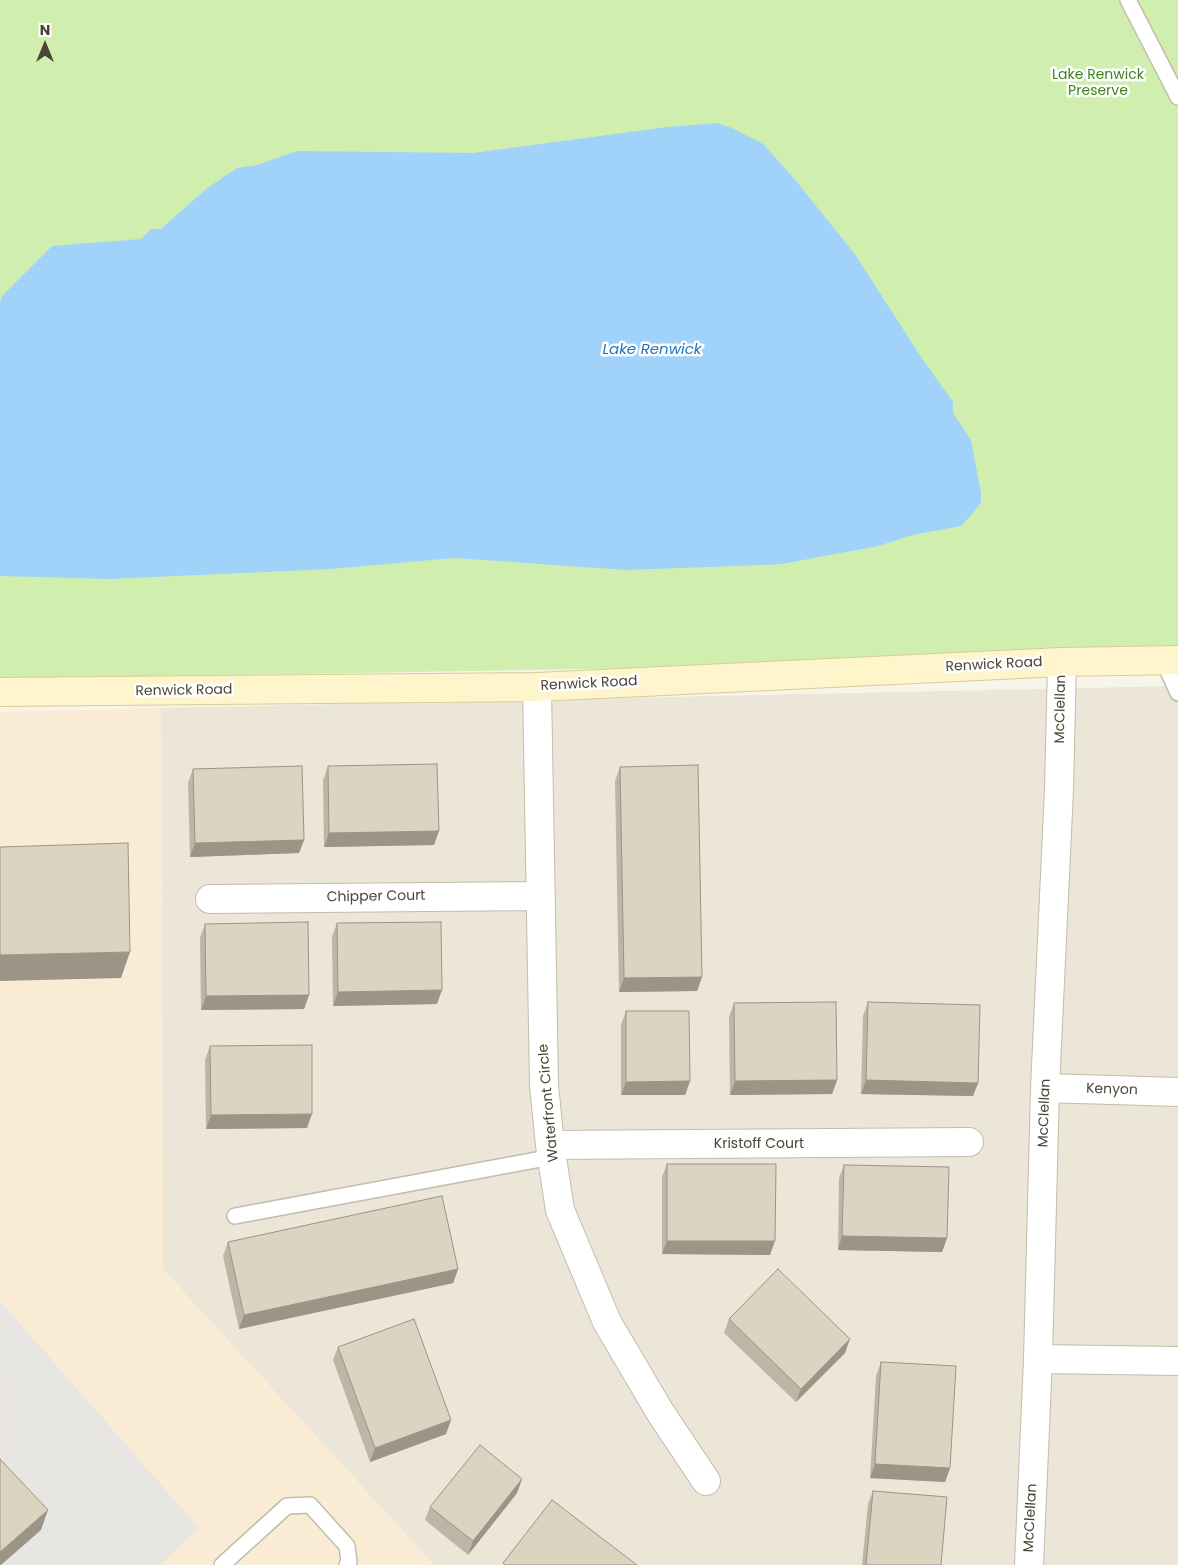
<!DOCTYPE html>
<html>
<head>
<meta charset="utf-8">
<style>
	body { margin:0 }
	#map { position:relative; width:1178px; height:1565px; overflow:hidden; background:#f7f4ea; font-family:Poppins,sans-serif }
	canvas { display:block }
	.north { position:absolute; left:20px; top:20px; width:50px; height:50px; -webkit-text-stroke:4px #fff; paint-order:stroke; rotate:0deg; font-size:14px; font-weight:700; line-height:20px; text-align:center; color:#4c4537 }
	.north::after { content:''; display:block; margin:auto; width:18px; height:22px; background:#4c4537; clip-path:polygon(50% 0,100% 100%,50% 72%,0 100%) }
</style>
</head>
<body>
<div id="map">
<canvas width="1178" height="1565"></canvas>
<div class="north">N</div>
</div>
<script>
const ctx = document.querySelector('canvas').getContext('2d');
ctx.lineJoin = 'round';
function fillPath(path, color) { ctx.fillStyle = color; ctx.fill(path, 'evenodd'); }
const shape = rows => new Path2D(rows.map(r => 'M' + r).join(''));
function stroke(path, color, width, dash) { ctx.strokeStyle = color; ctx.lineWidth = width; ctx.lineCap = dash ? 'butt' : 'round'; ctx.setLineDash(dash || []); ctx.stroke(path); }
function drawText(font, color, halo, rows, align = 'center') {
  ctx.font = font + ' Poppins,sans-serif'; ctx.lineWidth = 5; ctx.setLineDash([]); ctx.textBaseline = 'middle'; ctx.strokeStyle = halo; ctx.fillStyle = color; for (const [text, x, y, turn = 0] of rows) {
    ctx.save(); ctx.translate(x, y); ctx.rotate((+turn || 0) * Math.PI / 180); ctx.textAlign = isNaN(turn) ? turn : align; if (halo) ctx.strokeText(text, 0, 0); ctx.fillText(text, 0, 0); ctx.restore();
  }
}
const residential = shape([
	[1178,686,1178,1565,434,1565,163,1270,161,708]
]);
const commercial = shape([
	[161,708,163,1269,434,1565,0,1565,0,712]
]);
const green = shape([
	[0,0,1178,0,1178,659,0,679]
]);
const parking = shape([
	[0,1301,199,1528,159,1565,1,1565]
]);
const water = shape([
	[717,123,732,128,763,144,792,176,854,253,923,360,953,402,953,413,971,440,981,493,981,502,974,512,961,526,913,535,878,546,782,564,763,565,627,570,454,558,331,569,110,579,0,576,0,303,2,296,52,246,141,239,151,229,161,229,206,189,237,168,257,165,297,151,473,153,667,127]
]);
const lane = shape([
	[1128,0,1178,97],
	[1163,660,1178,693],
	[235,1216,552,1157],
	[222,1565,287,1506,310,1505,347,1546,349,1562,347,1565]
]);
const street = shape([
	[537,687,544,1085,550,1145,560,1210,607,1322,660,1412,706,1481],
	[210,899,541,896],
	[1045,1088,1178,1092],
	[550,1145,969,1142],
	[1038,1359,1178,1361],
	[1029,1565,1038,1359,1045,1088,1059,790,1062,662]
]);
const secondary = shape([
	[0,692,537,687,1062,662,1178,660]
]);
const wall = shape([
	[328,766,434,845,324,847,323,780],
	[620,767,702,977,697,991,619,992,615,781],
	[193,769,304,840,299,853,190,857,188,783],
	[337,923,437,1004,333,1006,332,937],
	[205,924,309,995,304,1009,201,1010,200,938],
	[868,1002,978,1083,973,1096,861,1094,863,1016],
	[734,1003,837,1080,832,1094,730,1095,729,1017],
	[626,1011,690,1081,685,1095,621,1095,621,1025],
	[210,1046,307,1128,206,1129,205,1060],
	[667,1164,770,1255,662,1254,662,1177],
	[844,1165,947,1238,942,1252,838,1250,839,1178],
	[228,1242,458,1269,453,1283,239,1329,223,1256],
	[729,1319,845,1353,796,1402,724,1333],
	[338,1347,446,1434,370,1462,333,1360],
	[881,1362,950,1468,945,1482,870,1478,876,1376],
	[522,1479,517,1493,468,1555,425,1520,430,1507],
	[873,1491,941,1565,862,1565,868,1504]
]);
const shadedWall = shape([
	[439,831,434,845,324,847,329,833],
	[304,840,299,853,190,857,195,843],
	[130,952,121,978,0,981,0,955],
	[702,977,697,991,619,992,624,978],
	[442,990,437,1004,333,1006,338,992],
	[309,995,304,1009,201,1010,206,996],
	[837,1080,832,1094,730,1095,735,1081],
	[866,1080,978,1083,973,1096,861,1094],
	[690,1081,685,1095,621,1095,626,1082],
	[312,1114,307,1128,206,1129,211,1115],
	[842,1236,947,1238,942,1252,838,1250],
	[667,1241,775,1241,770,1255,662,1254],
	[458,1269,453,1283,239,1329,244,1315],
	[850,1339,845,1353,796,1402,801,1389],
	[451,1420,446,1434,370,1462,375,1448],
	[875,1464,950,1468,945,1482,870,1478],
	[522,1479,517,1493,468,1555,473,1541],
	[48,1510,41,1530,1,1565,0,1565,0,1552]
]);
const building = shape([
	[437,764,439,831,329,833,328,766,437,764],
	[698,765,702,977,624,978,620,767,698,765],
	[302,766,304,840,195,843,193,769,302,766],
	[128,843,130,952,0,955,0,847,128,843],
	[308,922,309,995,206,996,205,924,308,922],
	[441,922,442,990,338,992,337,923,441,922],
	[836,1002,837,1080,735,1081,734,1003,836,1002],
	[868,1002,980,1005,978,1083,866,1080,868,1002],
	[626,1011,689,1011,690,1081,626,1082,626,1011],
	[312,1045,312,1114,211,1115,210,1046,312,1045],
	[667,1164,776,1164,775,1241,667,1241,667,1164],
	[844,1165,949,1167,947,1238,842,1236,844,1165],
	[442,1196,458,1269,244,1315,228,1242,442,1196],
	[778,1269,850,1339,801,1389,729,1319,778,1269],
	[414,1319,451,1420,375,1448,338,1347,414,1319],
	[881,1362,956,1366,950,1468,875,1464,881,1362],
	[480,1445,522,1479,473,1541,430,1507,480,1445],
	[0,1459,48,1510,0,1552,0,1459],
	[873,1491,947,1497,941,1565,866,1565,873,1491],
	[552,1500,637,1565,505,1565,503,1563,552,1500]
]);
const parkNames = [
	["Lake Renwick",1098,75],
	["Preserve",1098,91]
];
const streetNames = [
	["Renwick Road",994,665,-3],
	["Renwick Road",589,684,-3],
	["Renwick Road",184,691,-1],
	["McClellan",1061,709,-89],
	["Chipper Court",376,897,-1],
	["Kenyon",1112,1090,2],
	["Waterfront Circle",549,1103,-95],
	["McClellan",1045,1113,-88],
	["Kristoff Court",759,1144],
	["McClellan",1031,1518,-87]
];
const waterNames = [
	["Lake Renwick",652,350]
];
fillPath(residential, '#ebe6d8');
fillPath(commercial, '#faecd4');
fillPath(green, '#d0efaf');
fillPath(parking, '#e8e6e2');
fillPath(water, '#a1d2f9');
stroke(lane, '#c4bcab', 18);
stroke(street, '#c4bcab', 30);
stroke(secondary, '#dccb95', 30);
stroke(lane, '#fff', 15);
stroke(street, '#fff', 28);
stroke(secondary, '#fff5cc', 28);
fillPath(wall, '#beb5a6');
fillPath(shadedWall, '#9b9487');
fillPath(building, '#ddd3c1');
stroke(building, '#9b9487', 1);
drawText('14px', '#418120', '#fff', parkNames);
drawText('14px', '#4c4537', '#fff', streetNames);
drawText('italic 15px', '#2076be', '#fff', waterNames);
</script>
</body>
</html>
